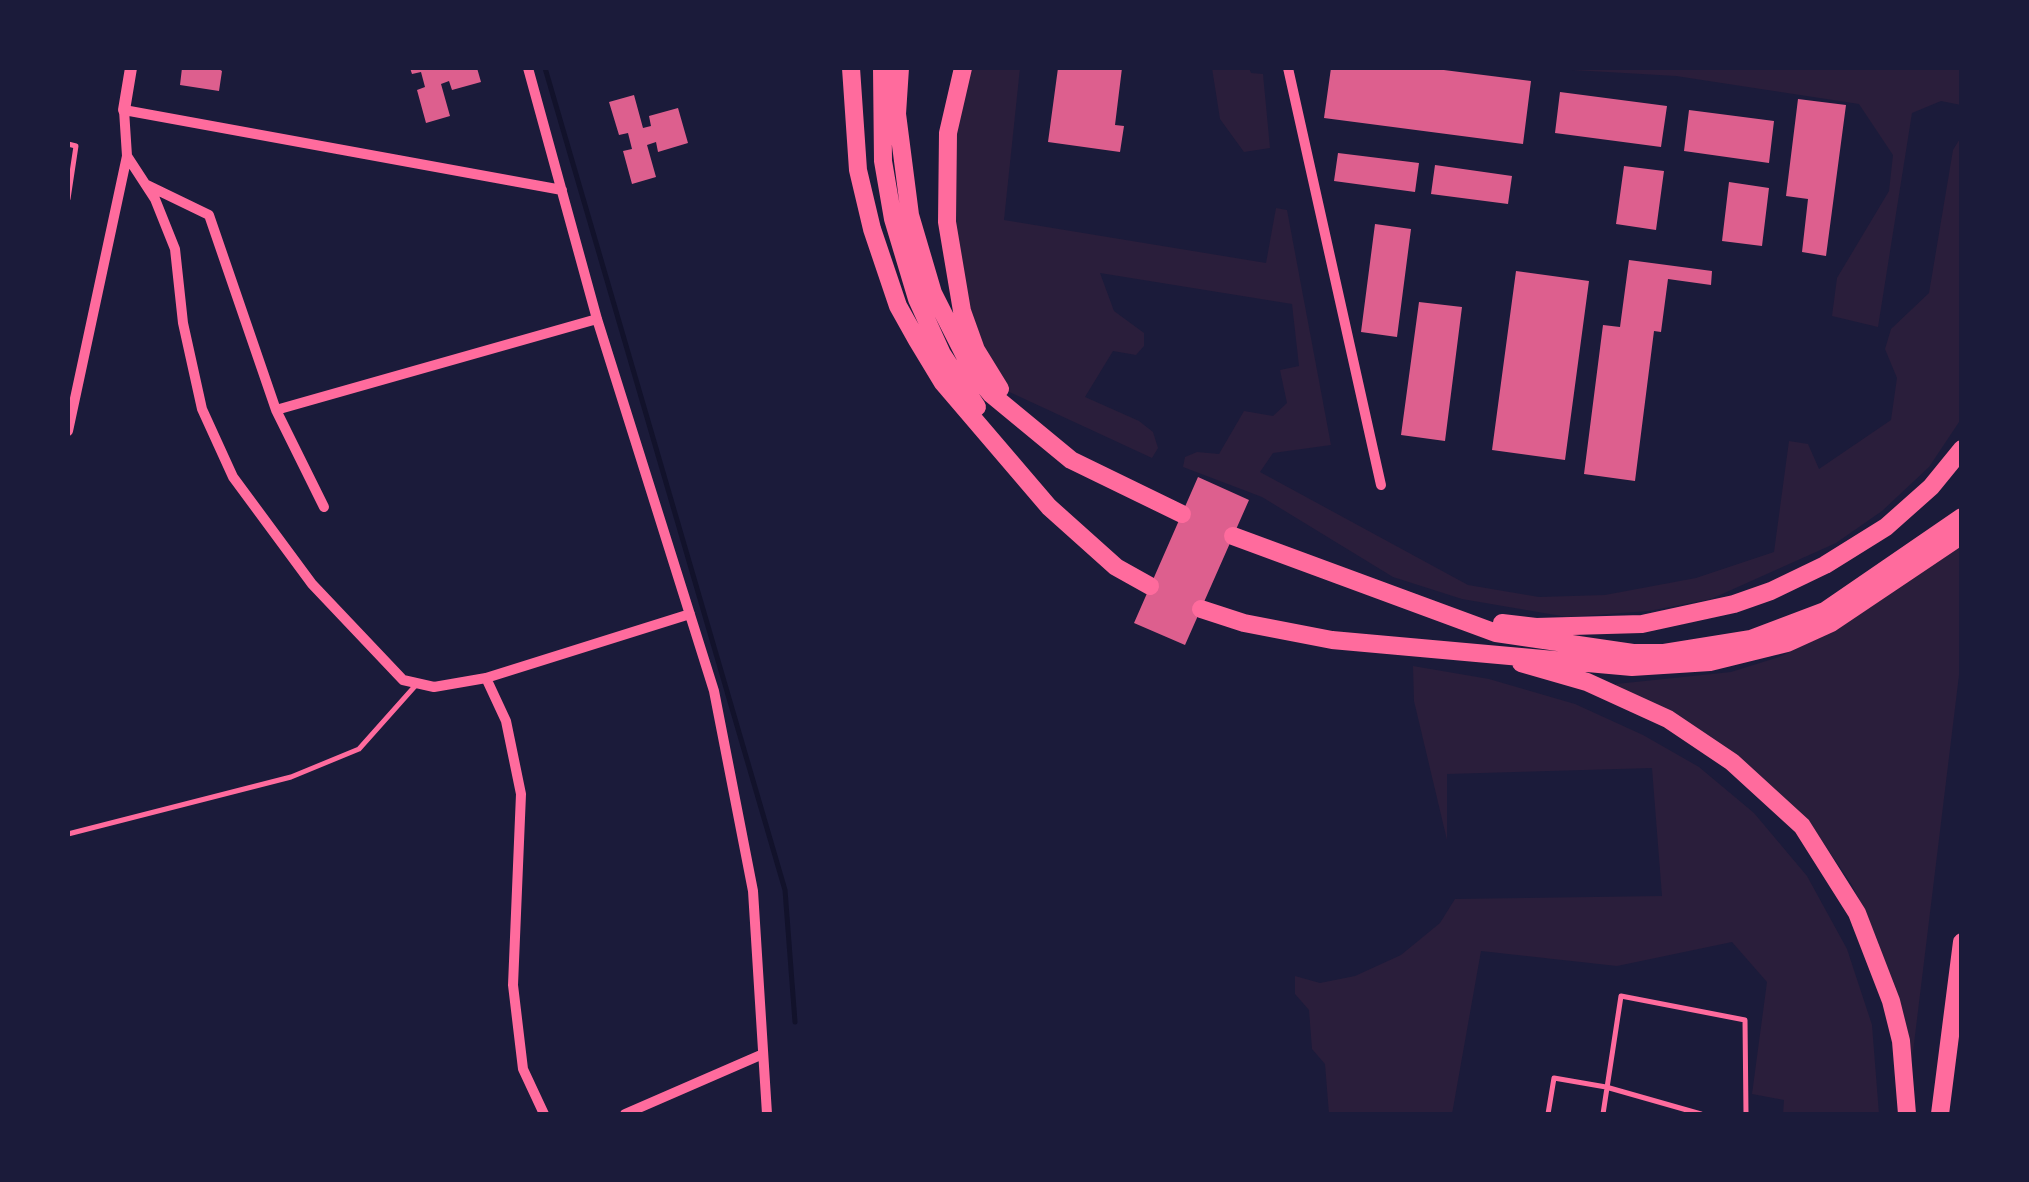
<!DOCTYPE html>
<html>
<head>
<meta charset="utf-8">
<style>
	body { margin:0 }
	#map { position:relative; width:2029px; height:1182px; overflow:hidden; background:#1b1b3a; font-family:Raleway,sans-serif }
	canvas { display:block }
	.frame { position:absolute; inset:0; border:70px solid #1b1b3a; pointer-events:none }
</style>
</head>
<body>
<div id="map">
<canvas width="2029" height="1182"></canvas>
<div class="frame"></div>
</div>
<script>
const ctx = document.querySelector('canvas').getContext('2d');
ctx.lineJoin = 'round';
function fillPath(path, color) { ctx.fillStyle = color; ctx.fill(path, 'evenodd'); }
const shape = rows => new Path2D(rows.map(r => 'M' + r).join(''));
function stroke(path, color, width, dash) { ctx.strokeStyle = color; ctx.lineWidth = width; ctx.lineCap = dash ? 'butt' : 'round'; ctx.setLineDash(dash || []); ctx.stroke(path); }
const green = shape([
	[957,68,1020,68,1004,220,1266,263,1276,208,1287,210,1331,445,1273,453,1260,472,1468,585,1539,597,1605,595,1696,578,1774,552,1789,441,1808,444,1819,469,1891,420,1897,378,1885,349,1891,329,1929,293,1953,150,1961,137,1961,419,1929,467,1882,511,1836,543,1711,599,1649,611,1567,617,1462,599,1393,577,1262,497,1183,467,1185,457,1197,452,1219,454,1244,411,1273,416,1287,403,1280,370,1299,366,1292,304,1100,273,1114,311,1144,333,1144,346,1136,355,1113,351,1085,397,1139,421,1153,432,1158,448,1152,458,1003,389,951,293,942,249,939,209],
	[1212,68,1249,68,1251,73,1263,74,1270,148,1244,152,1220,119],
	[1538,68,1961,68,1961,105,1941,101,1912,113,1878,327,1832,316,1837,278,1889,191,1893,155,1859,104,1676,76],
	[1961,539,1961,659,1912,1060,1899,1059,1892,995,1878,942,1852,885,1818,835,1773,787,1720,748,1614,697,1616,684,1731,672,1779,657,1829,633],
	[1413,666,1489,679,1575,704,1643,735,1699,767,1754,813,1807,876,1847,949,1872,1025,1879,1114,1783,1114,1784,1100,1752,1094,1767,982,1732,942,1617,966,1481,951,1452,1114,1329,1114,1325,1064,1312,1049,1309,1010,1295,994,1295,976,1320,983,1355,976,1401,955,1440,923,1455,899,1662,896,1652,768,1447,774,1447,840,1414,701]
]);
const stream = shape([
	[545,68,785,890,795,1022]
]);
const building = shape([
	[182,68,217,68,222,71,219,91,180,85],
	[410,68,477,68,481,82,452,90,449,81,441,84,450,116,426,123,417,90,425,87,421,72,412,74],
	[1058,68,1122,68,1115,125,1124,126,1120,152,1048,142],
	[1331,68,1428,68,1531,81,1523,144,1324,118],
	[1560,92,1667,106,1661,147,1555,133],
	[634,95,643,128,651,126,649,116,678,108,688,143,658,152,656,142,647,145,656,177,632,184,623,151,632,149,628,133,619,135,609,102],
	[1798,99,1846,105,1826,256,1802,252,1808,199,1786,196],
	[1689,110,1774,121,1769,163,1684,151],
	[1338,153,1419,163,1415,192,1334,181],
	[1435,165,1512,176,1508,204,1431,194],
	[1624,166,1664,171,1656,230,1616,224],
	[1729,182,1769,188,1762,246,1722,241],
	[1375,224,1411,229,1397,337,1361,332],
	[1629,260,1712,271,1711,285,1668,279,1661,332,1654,331,1635,481,1584,474,1603,325,1620,327],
	[1516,271,1589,281,1565,460,1492,450],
	[1419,302,1462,307,1445,441,1401,435],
	[1198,477,1249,500,1185,645,1134,623]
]);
const service = shape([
	[68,144,76,146,68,199],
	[68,834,291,777,359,749,416,685],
	[1548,1114,1554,1078,1606,1087,1701,1114],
	[1603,1114,1621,996,1745,1020,1746,1114]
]);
const minor = shape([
	[528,68,597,319,714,691,753,891,767,1114],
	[1288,68,1381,485],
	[127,156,155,199,175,249,183,323,202,409,233,477,312,584,403,680,434,687,486,678,690,614],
	[147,185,209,215,276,410,597,319],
	[276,410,324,507],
	[68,431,127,156,124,110,562,190],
	[486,678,506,721,521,794,513,985,523,1069,544,1114],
	[625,1114,763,1054]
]);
const tertiary = shape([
	[124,110,131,68]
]);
const motorway = shape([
	[851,68,858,170,872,229,898,306,917,340,943,383,1049,507,1116,567,1150,586],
	[882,68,883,161,893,219,917,299,942,354,977,407],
	[900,68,897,114,910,215,933,293,973,372,991,394,1071,460,1182,514],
	[963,68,948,133,947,222,962,311,976,350,1000,389],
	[1233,536,1496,633,1633,653,1664,653,1751,639,1825,611,1962,517],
	[1201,609,1244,623,1332,640,1632,667,1710,662,1787,643,1831,623,1962,535],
	[1502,623,1536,627,1642,624,1734,604,1771,591,1825,565,1886,527,1931,487,1962,449],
	[1521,663,1587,682,1668,719,1732,762,1802,826,1857,913,1891,1001,1901,1041,1907,1114],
	[1940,1114,1962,942]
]);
fillPath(green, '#2a1e3b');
stroke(stream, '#12122b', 5);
fillPath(building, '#dd5f8e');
stroke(service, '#ff6b9d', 5);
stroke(minor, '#ff6b9d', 10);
stroke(tertiary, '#ff6b9d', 12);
stroke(motorway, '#ff6b9d', 18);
</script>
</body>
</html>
